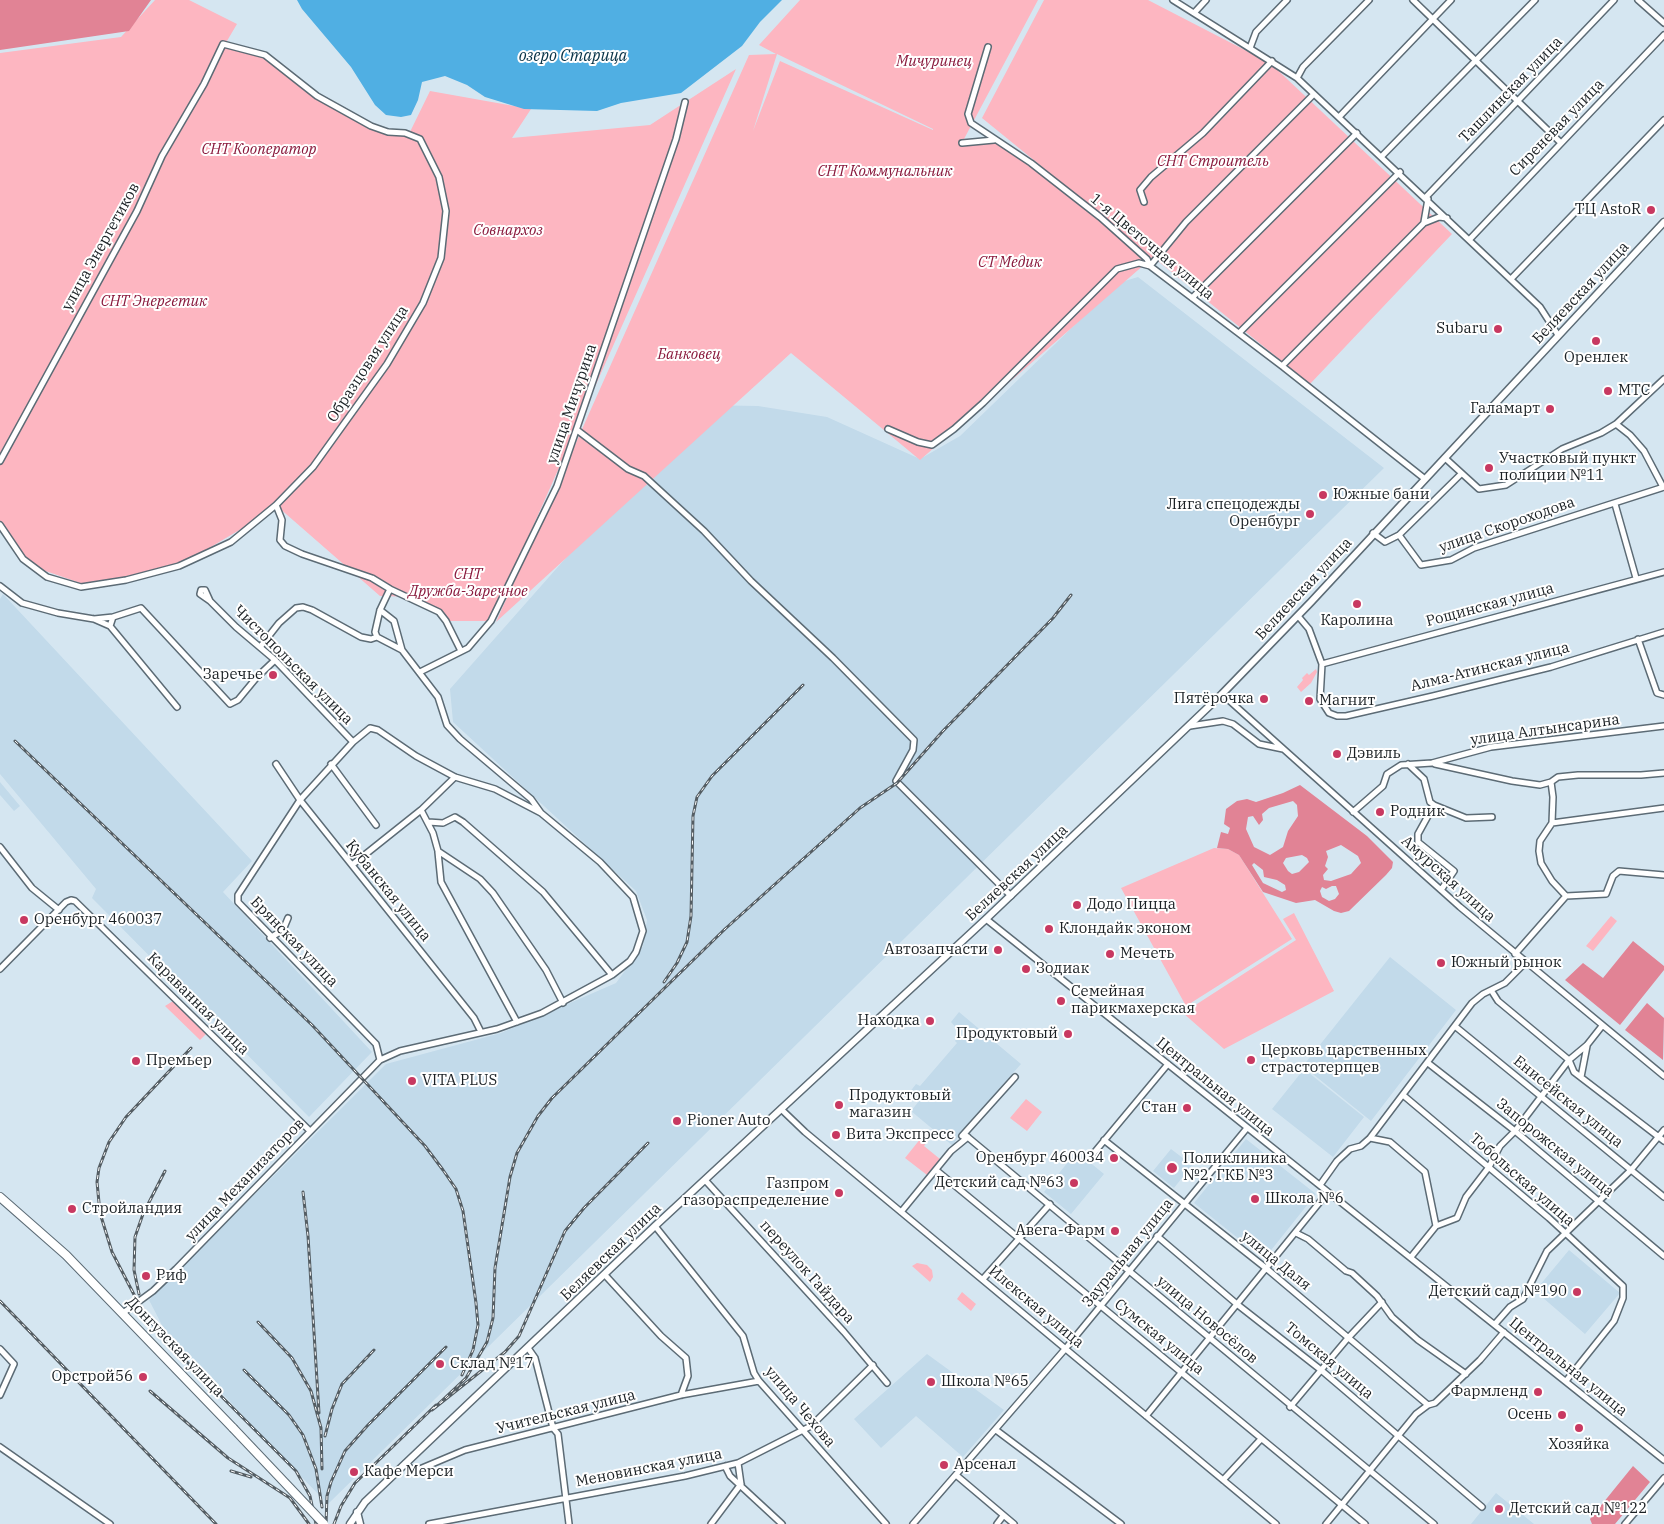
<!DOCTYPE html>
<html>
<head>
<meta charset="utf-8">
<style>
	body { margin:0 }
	canvas { display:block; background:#d5e6f1 }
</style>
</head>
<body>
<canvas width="1664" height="1524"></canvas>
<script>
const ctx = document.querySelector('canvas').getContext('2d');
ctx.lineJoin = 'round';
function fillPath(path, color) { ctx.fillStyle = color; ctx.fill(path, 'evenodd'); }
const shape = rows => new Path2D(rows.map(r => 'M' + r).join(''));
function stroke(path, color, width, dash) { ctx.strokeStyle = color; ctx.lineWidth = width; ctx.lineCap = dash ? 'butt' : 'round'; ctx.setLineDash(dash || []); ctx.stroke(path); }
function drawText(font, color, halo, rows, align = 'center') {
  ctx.font = font + ' "IBM Plex Serif",serif'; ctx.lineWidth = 4; ctx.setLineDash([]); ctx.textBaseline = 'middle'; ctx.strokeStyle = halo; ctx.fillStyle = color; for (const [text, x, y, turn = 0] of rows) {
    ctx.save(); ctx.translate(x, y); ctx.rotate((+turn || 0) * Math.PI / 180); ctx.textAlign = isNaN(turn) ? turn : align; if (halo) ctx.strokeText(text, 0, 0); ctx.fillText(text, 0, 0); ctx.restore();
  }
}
const built = shape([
	[1138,277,1384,468,328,1504,274,1449,166,1333,149,1300,386,1064,501,1033,616,983,643,946,647,920,636,891,453,722,450,689,701,405,758,406,827,417,920,459,960,436,1118,283],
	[3,594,252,861,223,892,372,1052,309,1117,92,898,96,889,0,774,0,599],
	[0,782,20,806,14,811,0,795],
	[1390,957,1456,1010,1371,1121,1303,1066],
	[959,1012,1021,1064,960,1133,953,1146,911,1111,919,1101,909,1093,916,1084,920,1086,957,1043,955,1041,960,1032,951,1022],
	[1304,1069,1364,1117,1333,1157,1272,1109],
	[1246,1139,1316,1194,1264,1259,1194,1203],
	[1171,1149,1192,1165,1174,1188,1153,1171],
	[1082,1156,1104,1174,1071,1214,1044,1192,1072,1157,1078,1161],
	[1569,1250,1620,1293,1585,1334,1535,1291],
	[927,1354,1004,1410,963,1457,916,1416,881,1448,854,1419],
	[1496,1493,1534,1524,1471,1524]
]);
const green = shape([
	[155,0,189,0,237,24,224,46,265,55,296,81,387,134,408,136,430,91,531,109,512,138,650,125,736,69,491,621,446,621,420,597,380,596,278,507,179,566,89,586,31,566,0,524,0,53,121,37],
	[800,0,1038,0,964,139,997,140,1108,225,1110,222,982,118,1044,0,1148,0,1270,63,1452,234,1310,384,1153,257,920,460,791,353,496,622,749,55,776,54,759,45],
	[777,54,933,129,933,130,780,61,753,131],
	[1316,669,1317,672,1311,683,1301,692,1297,687,1303,680,1302,678,1307,673,1309,675],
	[1214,848,1228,849,1239,855,1292,939,1186,1006,1121,888],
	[1294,913,1334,991,1224,1049,1183,1013,1296,940,1283,919],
	[1611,916,1617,921,1593,951,1586,946],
	[173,1001,206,1034,200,1040,165,1006],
	[1026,1099,1042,1112,1027,1131,1010,1118],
	[925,1133,930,1138,924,1146,940,1159,927,1175,905,1158],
	[917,1263,927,1265,932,1270,933,1277,930,1282,912,1266],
	[962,1292,976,1304,971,1311,957,1299]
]);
const forest = shape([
	[0,0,151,0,129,31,0,50],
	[1300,785,1367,836,1393,862,1392,868,1386,875,1349,911,1341,913,1334,911,1315,900,1296,903,1263,892,1239,855,1228,849,1217,848,1221,832,1228,834,1230,828,1224,824,1226,809,1237,801,1247,799,1256,802,1283,793],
	[1293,801,1297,805,1298,816,1288,831,1283,847,1270,855,1254,847,1246,829,1248,817,1253,816,1259,825,1263,820,1262,814,1269,808],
	[1341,845,1358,856,1361,863,1351,874,1331,881,1324,880,1323,875,1328,869,1325,866,1328,857,1326,851],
	[1302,855,1307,858,1309,862,1299,872,1292,874,1288,871,1283,863,1286,858],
	[1254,863,1263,870,1264,877,1277,880,1285,885,1286,890,1282,892,1263,883,1252,865],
	[1332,886,1336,886,1339,894,1335,899,1329,901,1322,897,1320,891,1322,887,1326,889],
	[1633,941,1664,966,1664,970,1620,1025,1565,980,1583,963,1603,978],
	[1647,1003,1664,1018,1663,1060,1625,1030],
	[1633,1466,1650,1482,1615,1524,1592,1524,1590,1519]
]);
const water = shape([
	[297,0,782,0,760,22,742,46,681,93,621,103,597,111,524,109,485,97,467,85,445,76,422,82,418,100,411,115,401,117,386,115,375,105,351,67,302,9]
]);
const minor = shape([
	[1173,0,1297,78,1540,307,1558,335],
	[1413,0,1560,142],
	[1638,0,1664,23],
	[1194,13,1206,0],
	[988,47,968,114,971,123,1031,163,1100,217,1147,259,1150,266,1282,366,1425,479],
	[1250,48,1256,32,1287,0],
	[1297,78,1303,67,1369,0],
	[1339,117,1451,0],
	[962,143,994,140],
	[1382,156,1535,0],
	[1426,197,1614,0],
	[1144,202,1140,190,1151,177,1203,133,1272,61],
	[1424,222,1428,199],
	[1470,239,1664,35],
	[1150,266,1186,222,1314,94],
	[1511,279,1664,120],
	[1192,298,1357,133],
	[1239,333,1400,172],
	[1282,366,1424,223,1439,217,1447,218],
	[1616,424,1630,435,1644,451,1663,487],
	[888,429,918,442,932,445,954,429,983,403,1117,269,1139,263,1150,266],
	[577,430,628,469,644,476,704,531,751,581,833,658,914,740,913,750,896,781,1011,896],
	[1445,458,1479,489,1506,485,1562,449,1601,433,1616,424,1664,379],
	[0,461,137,211,162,156,204,84,223,44,265,55,317,96,371,126,388,132,405,133,420,139,439,177,446,211,441,258,423,303,387,364,313,467,276,505,282,520,280,540,285,546,302,554,372,578,390,589,380,610,375,632,377,637,402,650,438,697,447,725,460,739,531,799,541,813],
	[1615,504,1636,578],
	[0,525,23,559,47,577,81,587,126,580,179,566,231,542,276,505],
	[1373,533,1385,542,1399,535,1421,565,1451,560,1474,548,1664,487],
	[1399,535,1461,474],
	[0,586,22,603,58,613,94,619,113,617],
	[390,589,439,612,446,621,461,651],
	[210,601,200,594,201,590,205,590,210,601,236,627,275,660,353,742],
	[380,610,394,621,402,650],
	[1298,616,1309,629,1322,664,1320,699,1329,713,1337,716,1346,716,1433,696,1551,667,1664,632],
	[94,619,110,626,177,707],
	[110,626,113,617,141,608,230,704,238,700,257,677,275,660],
	[1638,639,1657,693,1664,695],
	[261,646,279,623,296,608,303,607,312,610,361,637,371,639,377,637],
	[1322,664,1664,572],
	[420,672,468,648,491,621,557,486,676,139,685,102],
	[1222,694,1460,907,1664,1076],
	[1190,726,1223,721,1233,724,1259,744,1283,749],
	[276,764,300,800,474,1018,481,1032],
	[331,764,376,825],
	[1408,764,1424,779,1430,802,1434,805],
	[1435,764,1512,781,1540,785,1551,782,1558,777,1578,775,1641,775,1664,773],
	[1551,782,1553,797,1552,823,1540,841,1539,851,1541,863,1552,881,1566,896],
	[421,810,433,833,438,851,480,879,493,893,546,970,563,1003],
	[1353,812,1383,786,1387,774,1401,765,1432,763,1491,747,1664,726],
	[428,822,443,823,455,817,463,822,543,892,612,975],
	[1552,823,1664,808],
	[0,847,32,888,59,910],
	[438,852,441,882,517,1022],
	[352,865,421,810,455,777],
	[1441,890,1454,871,1418,842,1418,834,1434,805,1466,818,1492,817],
	[986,919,1664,1460],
	[270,938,283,930,288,918],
	[1515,954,1566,896,1606,894,1613,876,1619,871,1664,875],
	[0,969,66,902,71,900,75,901,310,1131],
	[1491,990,1498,1001,1569,1060,1574,1072,1664,1141],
	[1456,1027,1664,1197],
	[1428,1063,1515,1131,1664,1256],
	[1581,1077,1587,1046],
	[1403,1095,1549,1218,1623,1286,1623,1298,1614,1321,1566,1381],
	[781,1109,805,1132,1276,1524],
	[964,1134,1434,1524],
	[962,1136,1015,1077],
	[1370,1138,1390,1142,1425,1172,1436,1226],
	[1104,1140,1267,1269,1428,1405],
	[1093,1154,1168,1064],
	[936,1170,1365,1524],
	[705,1180,844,1332,887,1383],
	[1320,1185,1337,1161,1350,1149,1361,1146,1370,1138,1472,1003,1483,994,1505,983,1525,963],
	[901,1212,951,1151,968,1137],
	[655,1226,743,1336,754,1373,759,1381,886,1524],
	[1436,1226,1457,1218,1466,1197,1489,1167,1500,1146,1515,1131,1569,1060,1587,1045,1602,1026],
	[1296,1233,1308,1239,1346,1271,1352,1273,1377,1296,1392,1317,1418,1340,1466,1374],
	[1157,1236,1238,1305,1321,1370,1482,1507],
	[1411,1257,1436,1226],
	[605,1275,661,1336,686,1358,688,1376,681,1395],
	[983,1279,1050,1204],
	[123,1313,153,1291,176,1269,380,1060,400,1051,497,1029,542,1013,612,975,630,961,636,952,643,931,633,897,600,862,541,813,495,789,455,777,416,756,378,730,370,728,353,742,300,800,238,895,238,902,376,1044,380,1060],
	[1495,1324,1510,1307,1523,1299,1547,1251,1631,1170,1664,1130],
	[528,1348,535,1358,553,1428,558,1434,569,1524],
	[0,1349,14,1364,0,1395],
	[1290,1407,1348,1338,1382,1302],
	[1146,1416,1328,1192],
	[996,1430,1121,1524],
	[0,1447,110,1524],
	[738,1463,741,1484],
	[405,1464,415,1471,465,1450,681,1395,759,1381],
	[725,1466,730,1476,782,1524],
	[956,1475,1014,1524],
	[1223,1480,1261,1439],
	[429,1524,685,1476,738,1463,811,1426,873,1365],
	[711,1524,741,1484],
	[913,1524,1066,1348,1247,1128],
	[997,1524,1003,1516],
	[1326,1524,1416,1414,1428,1405,1435,1403,1480,1360,1504,1332],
	[1625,1524,1664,1478]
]);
const major = shape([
	[357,1512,360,1524],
	[350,1524,365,1502,427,1443,655,1226,986,919,1222,694,1311,602,1664,222]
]);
const highway = shape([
	[0,1197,66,1255,233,1428]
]);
const rail = shape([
	[15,741,312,1025,425,1146,443,1170,456,1189,463,1211,476,1303,478,1325,473,1350,462,1375],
	[664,982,677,963,687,942,691,916,693,816,697,797,712,776,803,685],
	[191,1048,126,1117,109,1142,99,1168,97,1182,100,1213,112,1252,143,1312,168,1343,296,1471,310,1496,316,1524],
	[648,1143,584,1208,565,1231,519,1336,505,1352,432,1410,466,1378,487,1342,493,1318,495,1268,510,1177,517,1153,538,1116,552,1098,725,929,860,808,897,783,942,732,1053,618,1071,595],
	[303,1192,308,1236,319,1413],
	[139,1294,134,1270,135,1237,143,1214,165,1171],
	[0,1301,216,1524],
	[258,1322,292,1358,311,1391,321,1428,322,1469],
	[244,1370,289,1415,303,1435,316,1469,322,1507],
	[150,1391,228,1458,290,1498,309,1524],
	[325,1436,332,1409,342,1384,374,1350],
	[231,1471,251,1477],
	[326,1524,327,1496,331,1482,345,1451,368,1425,446,1347],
	[334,1524,341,1506,355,1483,436,1405]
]);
const highwayBridge = shape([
	[233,1428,324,1524]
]);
const markers = [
	[1651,210,5,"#c83961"],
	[1498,329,5,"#c83961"],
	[1596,341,5,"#c83961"],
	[1608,391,5,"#c83961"],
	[1550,409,5,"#c83961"],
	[1489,468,5,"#c83961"],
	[1323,495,5,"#c83961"],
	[1310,514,5,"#c83961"],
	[1357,604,5,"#c83961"],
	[273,675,5,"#c83961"],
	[1264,699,5,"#c83961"],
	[1309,701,5,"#c83961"],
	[1337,754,5,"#c83961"],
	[1380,812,5,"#c83961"],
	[1077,905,5,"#c83961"],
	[24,920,5,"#c83961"],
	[1049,929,5,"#c83961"],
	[998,950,5,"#c83961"],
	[1110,954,5,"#c83961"],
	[1441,963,5,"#c83961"],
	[1026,969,5,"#c83961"],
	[1061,1001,5,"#c83961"],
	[930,1021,5,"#c83961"],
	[1068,1034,5,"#c83961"],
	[1251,1060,5,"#c83961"],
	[136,1061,5,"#c83961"],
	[412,1081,5,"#c83961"],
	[839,1105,5,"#c83961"],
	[1187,1108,5,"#c83961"],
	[677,1121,5,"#c83961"],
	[836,1135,5,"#c83961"],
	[1114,1158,5,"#c83961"],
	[1172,1168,6,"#c83961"],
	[1074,1183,5,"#c83961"],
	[839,1193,5,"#c83961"],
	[1255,1199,5,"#c83961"],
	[72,1209,5,"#c83961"],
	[1115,1231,5,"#c83961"],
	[146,1276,5,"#c83961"],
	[1577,1292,5,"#c83961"],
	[440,1364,5,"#c83961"],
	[143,1377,5,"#c83961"],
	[931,1382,5,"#c83961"],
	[1538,1392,5,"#c83961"],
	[1562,1415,5,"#c83961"],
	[1579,1428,5,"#c83961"],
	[944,1465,5,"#c83961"],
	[354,1472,5,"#c83961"],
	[1499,1509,5,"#c83961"]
];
const parkNames = [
	["Мичуринец",934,62],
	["СНТ Кооператор",259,150],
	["СНТ Строитель",1213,162],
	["СНТ Коммунальник",885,172],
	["Совнархоз",508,231],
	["СТ Медик",1010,263],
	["СНТ Энергетик",154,302],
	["Банковец",689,355],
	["СНТ",468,575],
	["Дружба-Заречное",468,592]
];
const streetNames = [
	["Ташлинская улица",1511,90,-46],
	["Сиреневая улица",1557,128,-46],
	["улица Энергетиков",101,247,-61],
	["1-я Цветочная улица",1152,247,40],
	["Беляевская улица",1581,293,-47],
	["Образцовая улица",368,364,-57],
	["улица Мичурина",572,404,-71],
	["улица Скороходова",1507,525,-19],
	["Беляевская улица",1304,589,-47],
	["Рощинская улица",1490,605,-15],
	["Чистопольская улица",293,665,45],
	["Алма-Атинская улица",1490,667,-14],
	["улица Алтынсарина",1545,730,-8],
	["Беляевская улица",1017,873,-43],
	["Амурская улица",1448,879,42],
	["Кубанская улица",388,891,51],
	["Брянская улица",294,942,46],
	["Караванная улица",198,1004,45],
	["Центральная улица",1215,1087,39],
	["Енисейская улица",1568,1102,39],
	["Запорожская улица",1555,1148,39],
	["улица Механизаторов",245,1180,-46],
	["Тобольская улица",1522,1180,41],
	["Беляевская улица",611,1252,-44],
	["Зауральная улица",1128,1253,-51],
	["улица Даля",1276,1261,39],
	["переулок Гайдара",807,1272,48],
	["Илекская улица",1036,1307,40],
	["улица Новосёлов",1207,1320,40],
	["Сумская улица",1159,1337,39],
	["Донгузская улица",175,1347,46],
	["Томская улица",1329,1361,40],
	["Центральная улица",1568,1367,39],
	["улица Чехова",800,1407,50],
	["Учительская улица",566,1412,-14],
	["Меновинская улица",649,1468,-11]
];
const poiNames = [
	["ТЦ AstoR",1641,210,"right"],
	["Subaru",1488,329,"right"],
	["Оренлек",1596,358,"center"],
	["МТС",1618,391],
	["Галамарт",1540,409,"right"],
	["Участковый пункт",1499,459],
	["полиции №11",1499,476],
	["Южные бани",1333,495],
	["Лига спецодежды",1300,505,"right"],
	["Оренбург",1300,522,"right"],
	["Каролина",1357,621,"center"],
	["Заречье",263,675,"right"],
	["Пятёрочка",1254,699,"right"],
	["Магнит",1319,701],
	["Дэвиль",1347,754],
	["Родник",1390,812],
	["Додо Пицца",1087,905],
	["Оренбург 460037",34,920],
	["Клондайк эконом",1059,929],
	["Автозапчасти",988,950,"right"],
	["Мечеть",1120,954],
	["Южный рынок",1451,963],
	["Зодиак",1036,969],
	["Семейная",1071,992],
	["парикмахерская",1071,1009],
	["Находка",920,1021,"right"],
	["Продуктовый",1058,1034,"right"],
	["Церковь царственных",1261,1051],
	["страстотерпцев",1261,1068],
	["Премьер",146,1061],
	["VITA PLUS",422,1081],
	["Продуктовый",849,1096],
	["магазин",849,1113],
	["Стан",1177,1108,"right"],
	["Pioner Auto",687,1121],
	["Вита Экспресс",846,1135],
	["Оренбург 460034",1104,1158,"right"],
	["Поликлиника",1183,1159],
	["№2, ГКБ №3",1183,1176],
	["Детский сад №63",1064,1183,"right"],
	["Газпром",829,1184,"right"],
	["газораспределение",829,1201,"right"],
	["Школа №6",1265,1199],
	["Стройландия",82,1209],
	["Авега-Фарм",1105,1231,"right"],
	["Риф",156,1276],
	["Детский сад №190",1567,1292,"right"],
	["Склад №17",450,1364],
	["Орстрой56",133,1377,"right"],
	["Школа №65",941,1382],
	["Фармленд",1528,1392,"right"],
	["Осень",1552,1415,"right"],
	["Хозяйка",1579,1445,"center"],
	["Арсенал",954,1465],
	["Кафе Мерси",364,1472],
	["Детский сад №122",1509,1509]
];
const waterNames = [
	["озеро Старица",573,56]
];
fillPath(built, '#c2daea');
fillPath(green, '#fdb6c1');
fillPath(forest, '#e18395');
fillPath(water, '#50afe3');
stroke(minor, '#5c6b75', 8);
stroke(major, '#5c6b75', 9);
stroke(highway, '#5c6b75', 10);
stroke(minor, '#fff', 5);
stroke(major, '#fff', 6);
stroke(highway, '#fff', 8);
stroke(rail, '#545d63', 3);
stroke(rail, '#fff', 1, [4]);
stroke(highwayBridge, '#5c6b75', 10, []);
stroke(highwayBridge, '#fff', 8);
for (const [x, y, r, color] of markers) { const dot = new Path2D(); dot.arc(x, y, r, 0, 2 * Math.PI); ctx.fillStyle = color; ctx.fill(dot); stroke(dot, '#fff', 2); }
drawText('italic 15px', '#89193c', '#fff', parkNames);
drawText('15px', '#1a2024', '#fff', streetNames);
drawText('15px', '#1a2024', '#fff', poiNames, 'left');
drawText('italic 16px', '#053146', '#fff', waterNames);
</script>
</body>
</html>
